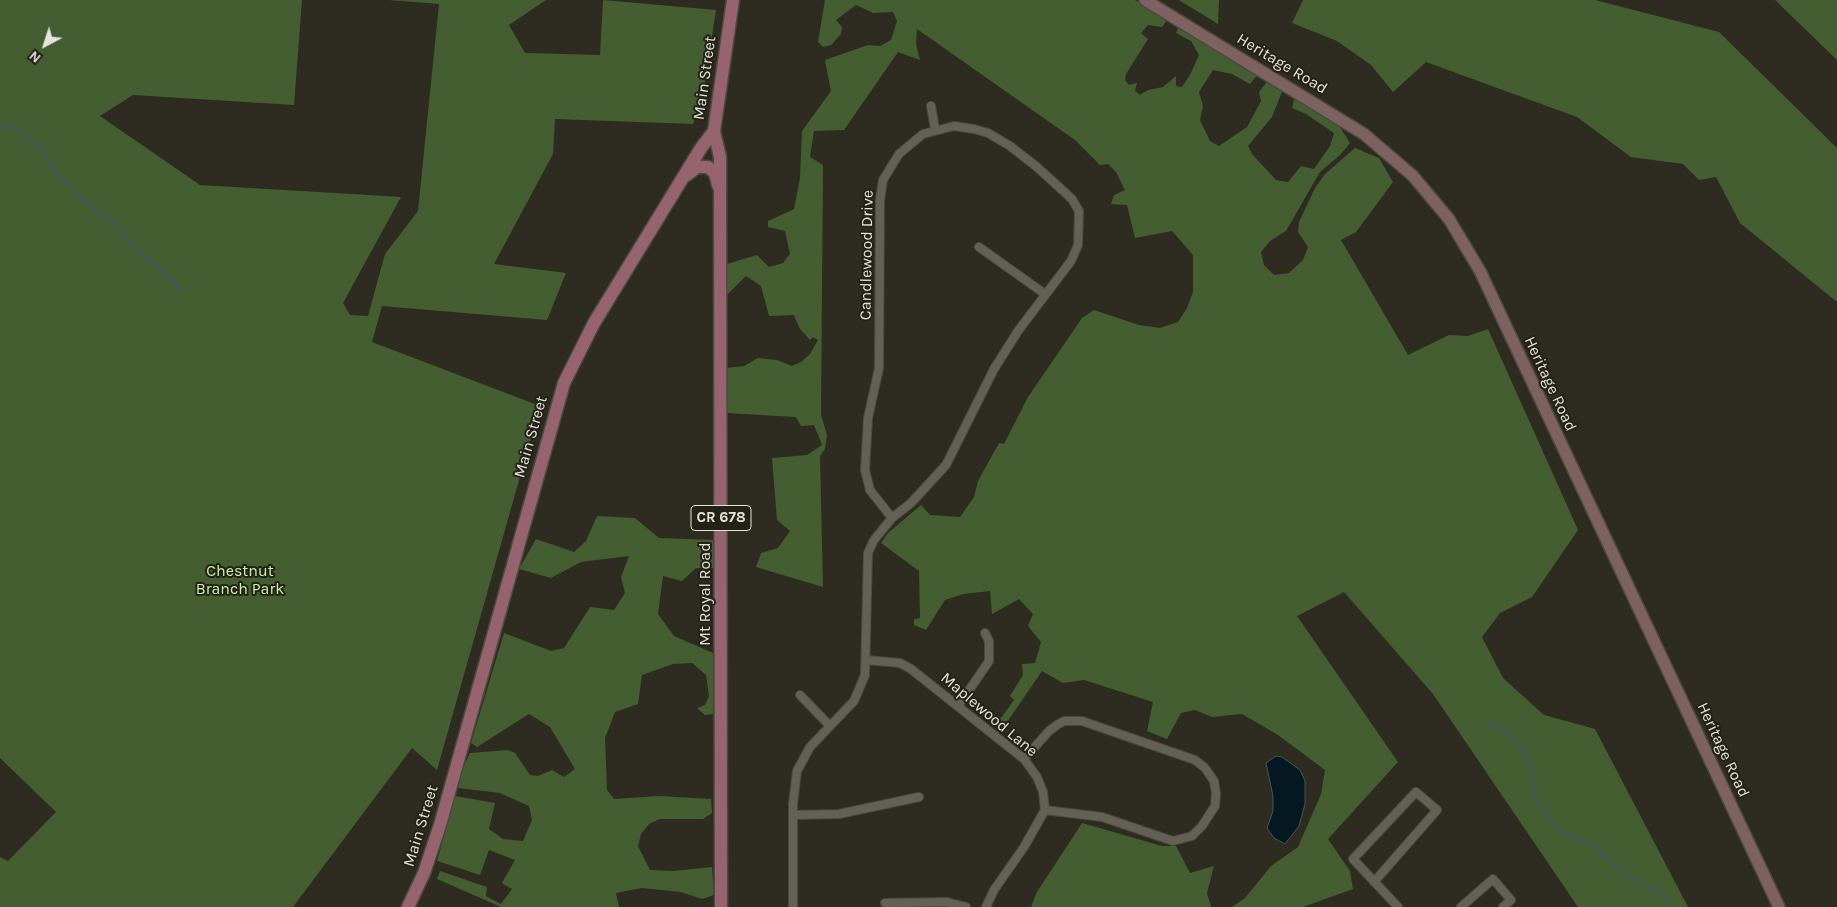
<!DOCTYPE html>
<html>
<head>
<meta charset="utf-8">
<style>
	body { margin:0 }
	#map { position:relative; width:1837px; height:907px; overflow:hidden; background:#2e2c20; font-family:Karla,sans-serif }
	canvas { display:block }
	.north { position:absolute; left:20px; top:20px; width:50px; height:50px; -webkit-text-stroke:4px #242217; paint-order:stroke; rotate:220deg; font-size:14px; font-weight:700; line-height:20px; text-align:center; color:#e5e4dc }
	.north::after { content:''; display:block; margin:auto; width:18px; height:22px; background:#e5e4dc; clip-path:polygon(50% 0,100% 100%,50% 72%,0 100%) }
</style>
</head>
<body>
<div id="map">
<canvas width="1837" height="907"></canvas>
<div class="north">N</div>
</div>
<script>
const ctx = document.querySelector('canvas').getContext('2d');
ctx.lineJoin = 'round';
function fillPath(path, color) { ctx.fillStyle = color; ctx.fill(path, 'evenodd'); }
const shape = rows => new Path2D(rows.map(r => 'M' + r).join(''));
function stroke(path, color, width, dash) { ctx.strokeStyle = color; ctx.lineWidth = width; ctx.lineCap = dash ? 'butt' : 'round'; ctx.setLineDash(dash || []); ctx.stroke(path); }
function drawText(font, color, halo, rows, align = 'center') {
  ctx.font = font + ' Karla,sans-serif'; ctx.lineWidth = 4; ctx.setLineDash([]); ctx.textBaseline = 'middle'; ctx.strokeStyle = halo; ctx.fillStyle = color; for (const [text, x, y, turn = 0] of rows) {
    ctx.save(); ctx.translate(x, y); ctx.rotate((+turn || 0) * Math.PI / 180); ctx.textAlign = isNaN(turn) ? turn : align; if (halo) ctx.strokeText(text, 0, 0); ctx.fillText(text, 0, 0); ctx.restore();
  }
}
const green = shape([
	[0,0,302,0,294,105,133,95,100,116,200,185,401,197,343,303,350,315,368,316,385,254,418,211,439,4,389,0,546,0,509,25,525,53,600,55,603,0,716,10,703,94,693,124,555,119,553,154,494,264,566,273,547,320,382,306,372,342,540,406,437,770,412,748,293,907,0,907,0,857,8,861,56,812,0,758],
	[825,0,1135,0,1167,20,1162,27,1148,25,1141,33,1148,39,1126,74,1125,80,1129,85,1137,83,1135,91,1140,95,1148,90,1163,87,1176,76,1176,86,1182,87,1190,75,1199,55,1191,41,1176,33,1179,26,1258,74,1250,84,1232,74,1213,70,1199,92,1203,106,1200,120,1210,141,1219,146,1247,127,1261,101,1259,92,1268,80,1283,89,1272,117,1248,146,1252,154,1276,180,1288,182,1301,166,1314,169,1330,146,1334,133,1306,114,1292,108,1295,96,1336,121,1350,143,1340,155,1320,172,1286,231,1270,241,1261,252,1264,265,1274,275,1289,273,1303,260,1308,247,1298,232,1299,222,1315,188,1325,174,1355,148,1379,158,1393,182,1356,232,1341,240,1408,355,1449,335,1468,336,1488,329,1578,530,1532,597,1500,613,1482,637,1503,678,1544,715,1595,729,1688,907,1578,907,1433,694,1344,592,1297,616,1398,762,1328,839,1350,871,1353,889,1303,907,1232,907,1245,898,1271,866,1298,847,1321,794,1325,770,1278,735,1242,714,1212,717,1195,710,1181,713,1167,739,1147,731,1153,702,1084,680,1063,683,1042,671,1003,728,990,718,994,714,1001,718,1014,700,1010,696,1023,675,1022,664,1035,663,1041,642,1028,626,1033,614,1019,599,992,614,990,591,963,594,945,600,926,630,914,625,914,619,920,618,919,571,881,543,888,533,921,505,930,515,960,517,974,497,978,481,999,443,1004,444,1028,397,1082,318,1094,310,1139,325,1160,328,1178,322,1187,308,1193,292,1193,255,1172,231,1135,238,1127,205,1111,204,1114,195,1125,190,1116,172,1108,164,1100,165,1075,140,917,29,916,44,920,60,898,52,844,130,814,131,810,157,823,165,821,415,827,435,825,449,820,456,823,587,756,567,761,553,778,548,790,531,777,520,772,458,807,455,822,445,814,425,801,426,796,417,727,413,726,368,744,366,758,358,777,360,792,366,801,362,810,354,818,340,813,337,810,340,800,329,794,315,769,316,761,286,746,276,725,297,727,264,757,255,769,267,783,263,790,254,785,231,768,227,768,221,794,209,800,178,802,131,831,91,825,60,868,45,880,46,891,40,897,21,893,12,873,13,856,5,836,20,842,27,841,34,831,45,823,47,818,42],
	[1179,0,1219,0,1218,24],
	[1303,0,1595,0,1719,32,1837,148,1837,302,1740,223,1716,177,1699,180,1683,164,1631,157,1577,117,1426,62,1393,92,1371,65,1337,41,1292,23],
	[1775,0,1837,0,1837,60],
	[597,516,635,518,659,538,714,540,714,568,696,568,682,581,663,576,658,614,674,636,713,653,713,714,705,715,697,708,705,705,709,696,706,675,692,663,673,664,642,675,638,704,615,712,605,738,607,790,614,799,659,796,711,799,712,813,703,819,660,819,649,824,641,834,638,846,650,870,674,871,712,867,714,895,702,899,681,892,642,888,616,893,619,907,501,907,437,879,440,871,487,887,486,896,501,904,512,889,502,883,515,860,489,850,480,875,437,861,455,796,495,803,489,829,503,839,523,841,532,820,529,806,500,793,458,788,462,770,470,753,508,750,515,753,530,775,538,776,552,770,564,777,575,769,550,727,529,714,477,747,471,743,504,633,551,651,564,648,590,607,614,610,625,593,621,577,629,556,581,562,551,578,519,569,536,539,574,552,586,541],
	[1082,823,1162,846,1176,846,1190,873,1214,866,1207,893,1211,907,1031,907,1037,892]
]);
const water = shape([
	[1276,756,1282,757,1300,770,1305,781,1305,804,1299,826,1285,844,1274,838,1267,828,1273,811,1273,796,1266,763,1276,756]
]);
const stream = shape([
	[0,125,9,125,32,141,41,149,54,170,76,193,114,224,139,251,181,290],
	[1489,724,1504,730,1520,743,1528,759,1535,800,1561,831,1566,836,1579,838,1592,844,1627,875,1664,896,1673,907]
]);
const street = shape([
	[931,106,935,129],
	[979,247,1045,294],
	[867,660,900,663,911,669,1024,759,1037,777,1043,792,1045,810,1024,847,994,890,986,907],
	[800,695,830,726],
	[959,705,989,661,989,641,985,633],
	[1024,759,1049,731,1057,725,1064,721,1082,721,1195,760,1205,768,1214,781,1216,793,1215,806,1202,826,1192,836,1173,841,1102,817,1045,810],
	[794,815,839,814,919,797],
	[1374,882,1437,810,1416,792,1353,859,1398,907],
	[885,903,947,902,966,907],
	[793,907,793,804,797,771,810,747,854,701,865,675,868,553,874,540,892,518,911,503,946,465,994,369,1018,331,1071,261,1078,245,1079,211,1072,199,1037,167,1010,146,988,133,974,129,954,126,923,134,899,154,883,180,880,200,879,368,868,418,865,470,870,490,892,518],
	[1461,907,1493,879,1511,900,1503,907]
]);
const secondary = shape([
	[1145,0,1364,134,1413,176,1449,219,1480,271,1779,907]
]);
const primary = shape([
	[714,131,720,157,721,907],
	[687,175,697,167,708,167,715,173,718,185],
	[408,907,424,873,440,825,564,383,594,323,701,148,714,131,733,0]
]);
const shields = [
	[721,518,60]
];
const shieldNames = [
	["CR 678",721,518]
];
const streetNames = [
	["Heritage Road",1282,64,31],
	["Main Street",705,78,-82],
	["Candlewood Drive",867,255,-89],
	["Heritage Road",1550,384,65],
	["Main Street",531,437,-74],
	["Mt Royal Road",705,594,-90],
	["Maplewood Lane",989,715,40],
	["Heritage Road",1723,750,65],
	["Main Street",421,826,-73]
];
const parkNames = [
	["Chestnut",240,571],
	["Branch Park",240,589]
];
fillPath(green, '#445e32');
fillPath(water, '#031820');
stroke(water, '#475558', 1);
stroke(stream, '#475558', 2.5);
stroke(street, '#4c4a40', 10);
stroke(secondary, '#4c4a40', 14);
stroke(primary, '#4c4a40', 15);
stroke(street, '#636154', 8);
stroke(secondary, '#7d6261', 11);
stroke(primary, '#97636e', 12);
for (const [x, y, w] of shields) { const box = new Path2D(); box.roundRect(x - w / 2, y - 12.5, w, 25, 4); ctx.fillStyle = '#242217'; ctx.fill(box); stroke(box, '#e5e4dc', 1); }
drawText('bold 15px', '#e5e4dc', null, shieldNames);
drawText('16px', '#e5e4dc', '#242217', streetNames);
drawText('16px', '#c6f4a9', '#242217', parkNames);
</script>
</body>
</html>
